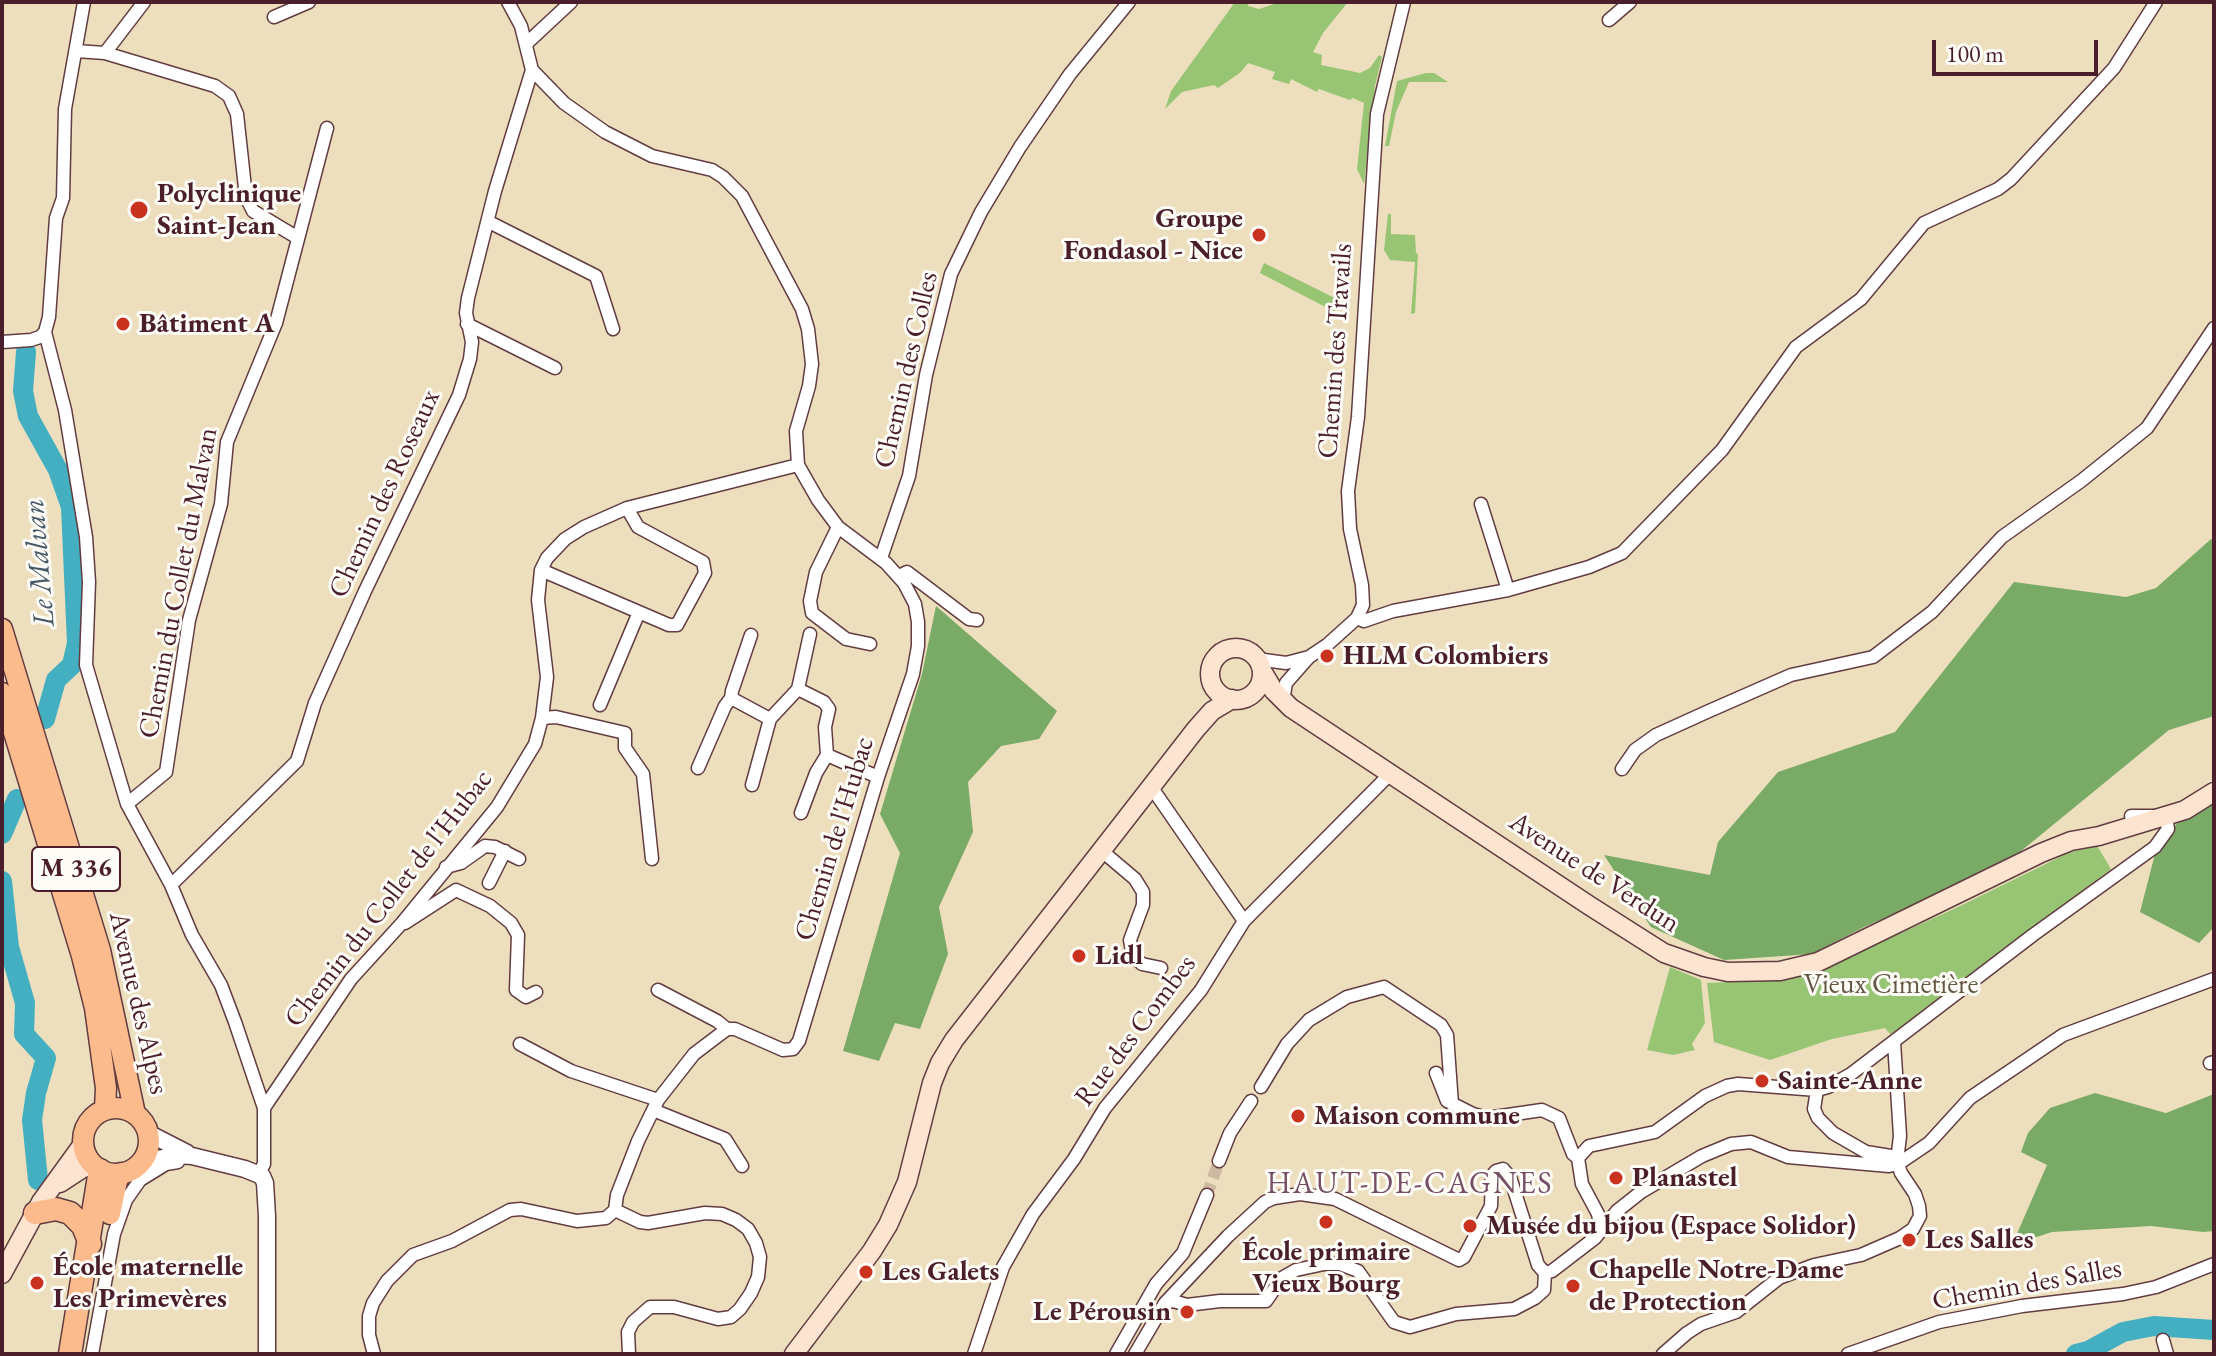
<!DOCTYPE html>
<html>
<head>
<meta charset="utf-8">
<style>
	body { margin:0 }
	#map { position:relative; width:2216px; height:1356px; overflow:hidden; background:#eddfbd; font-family:"EB Garamond",serif }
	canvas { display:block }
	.frame { position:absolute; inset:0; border:4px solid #4a1f2b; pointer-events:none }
	.scale { position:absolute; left:1932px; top:40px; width:166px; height:36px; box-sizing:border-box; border:4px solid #4a1f2b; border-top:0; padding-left:10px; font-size:24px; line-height:28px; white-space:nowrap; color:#4a1f2b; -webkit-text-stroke:6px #fdfcf7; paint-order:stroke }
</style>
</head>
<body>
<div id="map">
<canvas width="2216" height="1356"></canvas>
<div class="frame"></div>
<div class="scale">100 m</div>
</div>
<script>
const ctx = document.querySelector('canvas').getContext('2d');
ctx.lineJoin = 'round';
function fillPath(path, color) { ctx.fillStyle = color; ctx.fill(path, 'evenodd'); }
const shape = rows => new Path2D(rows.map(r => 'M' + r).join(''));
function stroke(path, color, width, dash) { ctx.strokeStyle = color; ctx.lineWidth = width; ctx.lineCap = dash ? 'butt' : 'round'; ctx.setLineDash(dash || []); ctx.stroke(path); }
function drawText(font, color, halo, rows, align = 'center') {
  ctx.font = font + ' "EB Garamond",serif'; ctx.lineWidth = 6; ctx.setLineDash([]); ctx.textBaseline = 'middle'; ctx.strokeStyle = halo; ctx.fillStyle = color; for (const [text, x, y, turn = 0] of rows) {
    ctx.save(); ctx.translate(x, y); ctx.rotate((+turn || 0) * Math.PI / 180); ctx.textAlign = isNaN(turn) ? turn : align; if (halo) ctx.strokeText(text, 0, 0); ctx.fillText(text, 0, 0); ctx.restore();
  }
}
const green = shape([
	[1235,2,1249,2,1248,6,1259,9,1280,2,1348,2,1323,33,1313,52,1322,55,1321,65,1360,73,1370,68,1379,55,1382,57,1375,86,1364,184,1357,169,1364,103,1353,98,1350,100,1319,89,1317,92,1291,79,1289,84,1272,79,1275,72,1248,63,1241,72,1218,88,1214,85,1182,92,1165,109,1171,91],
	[1426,73,1434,73,1448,82,1409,82,1396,112,1389,146,1385,146,1397,81],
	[1388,214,1391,214,1391,234,1415,235,1416,253,1418,254,1415,313,1411,314,1415,262,1390,260,1384,250],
	[1264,263,1339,300,1335,312,1260,273],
	[2096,844,2111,869,1911,1026,1890,1034,1885,1028,1832,1039,1770,1060,1714,1042,1707,983,1776,980,1821,970,1960,906,2066,854],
	[1670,967,1701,980,1705,1023,1692,1044,1695,1050,1673,1055,1647,1050]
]);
const forest = shape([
	[2211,539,2214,543,2214,716,2169,730,2004,865,1864,927,1812,954,1724,960,1651,927,1604,855,1710,875,1718,842,1778,772,1895,732,2014,582,2126,597,2156,588],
	[936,606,1057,711,1039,739,1001,746,968,782,973,832,939,907,948,954,920,1029,895,1023,879,1061,843,1051,900,853,880,814,922,674],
	[2214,804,2214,927,2199,943,2140,912,2155,854,2177,823],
	[2095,1093,2166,1113,2214,1094,2214,1231,2203,1232,2151,1226,2052,1232,2012,1245,2047,1165,2021,1152,2028,1133,2050,1108]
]);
const river = shape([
	[26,352,23,391,28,416,58,470,71,507,77,643,72,665,56,680,45,719],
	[2,834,17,799],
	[2,881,9,947,25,1003,24,1034,46,1058,36,1093,32,1120,38,1180],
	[2076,1354,2088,1351,2123,1332,2154,1326,2214,1330]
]);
const minorTunnel = shape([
	[1207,1195,1219,1161]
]);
const minor = shape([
	[84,2,65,109,63,198,56,218,49,317,45,332,65,410,86,537,89,582,86,665,127,804,171,885,192,935,221,985,235,1022,264,1108,264,1164,259,1173],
	[274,17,309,2],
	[1609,20,1630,2],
	[527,43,571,2],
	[76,51,105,53,215,86,229,96,237,114,246,197,253,211,298,238],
	[105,53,144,2],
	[489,222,596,276,613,329],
	[467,324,555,368],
	[2,342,31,340,40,337,45,332],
	[1481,504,1508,590],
	[838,527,816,572,810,601,812,613,846,639,870,644],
	[881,558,909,476,926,375,951,274,981,212,1020,147,1070,74,1129,2],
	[541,570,669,625,677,625,705,573,703,562,638,527,627,508],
	[899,576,907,572,969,619,977,620],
	[1357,618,1364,621,1393,611,1508,590,1589,567,1622,553,1722,450,1796,347,1861,299,1924,223,1998,189,2011,179,2114,68,2156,2],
	[751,635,732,691,731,698,770,719],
	[1257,659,1286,663,1309,657,1327,645,1357,618,1363,605,1362,585,1350,529,1348,491,1358,417,1377,114,1404,2],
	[798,689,824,702,829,709,825,727,827,755],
	[1283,701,1286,683,1309,657],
	[600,705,639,612],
	[542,718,556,717,625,733,625,748,643,774,652,859],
	[698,768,725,706,731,698],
	[1622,769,1635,750,1656,735,1709,711,1791,675,1873,657,1932,612,2002,537,2081,481,2147,428,2214,328],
	[752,785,770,719,798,689,810,634],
	[1152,788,1244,921],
	[127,804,166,772,189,620,221,504,227,442,276,323,327,128],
	[801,813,816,773,827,755,878,777],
	[1102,851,1135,879,1143,892,1143,905,1130,940,1133,956,1142,964,1161,968],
	[446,867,461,863,485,846,495,847,519,859],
	[489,883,505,851],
	[171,885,297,761,315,703,365,591,459,395,470,359,472,342,466,313,468,298,495,191,532,70],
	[405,923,456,890,490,906,511,923,518,935,516,990,526,997,536,992],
	[658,990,717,1021,727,1029],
	[520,1044,571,1071,658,1100],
	[2210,1063,2214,1062],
	[1436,1073,1447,1101,1473,1114,1487,1118,1542,1110,1559,1118,1573,1154,1578,1158,1582,1184,1598,1214,1601,1231],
	[1261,1087,1287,1044,1309,1020,1347,997,1384,987,1441,1025,1447,1035,1452,1104],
	[1817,1090,1814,1109,1818,1118,1833,1133,1866,1152,1897,1157],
	[264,1108,351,979,402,923,497,807,535,744,542,718,547,677,538,600,541,570,547,558,565,539,584,527,627,508,798,465],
	[653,1110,725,1139,742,1166],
	[1578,1158,1589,1146,1655,1132,1705,1096,1727,1086,1738,1084,1817,1090,1828,1087,1851,1074,2033,935,2155,847,2168,829,2166,816,2131,816],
	[1219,1161,1230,1133,1251,1101],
	[615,1210,640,1222,648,1223,705,1213,722,1214,736,1220,748,1229,756,1243,760,1257,758,1277,751,1293,740,1309,731,1317,718,1319,674,1307,650,1307,633,1322,628,1332,629,1354],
	[1545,1273,1552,1271,1595,1238,1617,1211,1641,1192,1702,1156,1731,1144,1751,1142,1788,1157,1889,1166,1898,1164,1929,1143,1970,1098,2063,1035,2214,979],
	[1165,1303,1173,1301,1187,1305,1220,1301,1266,1301,1282,1278,1296,1270,1324,1264,1340,1264,1358,1271,1394,1322,1410,1327,1456,1314,1514,1309,1535,1298,1544,1290,1545,1273],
	[2163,1340,2167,1354],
	[92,1354,114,1234,126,1200,140,1180,166,1164,178,1162],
	[374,1354,369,1335,369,1316,373,1303,387,1281,413,1255,452,1241,510,1210,521,1209,577,1221,606,1218,615,1210,617,1195,638,1141,658,1100,694,1054,727,1029,735,1029,783,1050,793,1049,799,1041,878,777,913,674,918,646,918,622,915,604,904,583,886,563,838,527,818,500,798,465,796,431,809,386,812,364,808,329,802,309,742,196,723,177,712,170,652,156,605,132,564,103,532,70,521,26,508,2],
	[974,1354,1003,1267,1033,1214,1074,1159,1105,1108,1201,990,1244,921,1390,774],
	[1116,1354,1156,1284,1183,1253,1207,1195],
	[1135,1354,1165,1303,1228,1236,1265,1202,1274,1198,1300,1194,1335,1199,1459,1260,1464,1257,1491,1206,1492,1176,1496,1171,1503,1169,1510,1177,1538,1265,1545,1273],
	[1663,1354,1687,1333,1701,1324,1736,1312,1779,1278,1814,1265,1861,1255,1900,1238,1913,1229,1920,1216,1919,1206,1915,1194,1901,1173,1897,1161,1900,1136,1894,1042],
	[1848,1354,1939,1322,2022,1306,2123,1294,2156,1287,2214,1264]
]);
const tertiary = shape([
	[148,1133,187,1153],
	[140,1163,176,1155,192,1156,245,1169,262,1176,265,1183,267,1216,267,1354]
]);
const secondary = shape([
	'1210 674a26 26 0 1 1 52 0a26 26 0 1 1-52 0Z',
	[1262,671,1274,691,1291,708,1590,906,1664,953,1704,967,1728,972,1780,971,1818,962,2041,853,2071,841,2099,836,2185,810,2214,792],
	[60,1183,83,1168,94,1166],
	[2,1274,41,1202,83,1144],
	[794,1354,872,1251,888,1225,907,1182,932,1083,940,1063,954,1040,1196,729,1212,711,1232,699]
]);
const primary = shape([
	[2,629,100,950,135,1114],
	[2,693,82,956,95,1008,106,1088,105,1109],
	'83 1141a33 33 0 1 1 66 0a33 33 0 1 1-66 0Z',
	[110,1214,117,1181,121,1173]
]);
const motorway = shape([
	[35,1213,56,1209,70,1213,83,1226,90,1244],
	[70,1354,100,1170]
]);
const markers = [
	[139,210,10,"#c8321e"],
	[1259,235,8,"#c8321e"],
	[123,324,8,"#c8321e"],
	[1327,656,8,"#c8321e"],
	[1079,956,8,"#c8321e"],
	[1762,1081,8,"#c8321e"],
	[1298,1116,8,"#c8321e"],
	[1616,1178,8,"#c8321e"],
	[1326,1222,8,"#c8321e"],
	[1470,1226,8,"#c8321e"],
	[1909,1240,8,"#c8321e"],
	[866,1272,8,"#c8321e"],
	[37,1283,8,"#c8321e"],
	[1573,1286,8,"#c8321e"],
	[1187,1312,8,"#c8321e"]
];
const shields = [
	[76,869,88]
];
const shieldNames = [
	["M 336",76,869]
];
const poiNames = [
	["Polyclinique",157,194],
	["Saint-Jean",157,226],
	["Groupe",1243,219,"right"],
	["Fondasol - Nice",1243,251,"right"],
	["Bâtiment A",139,324],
	["HLM Colombiers",1343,656],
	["Lidl",1095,956],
	["Sainte-Anne",1778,1081],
	["Maison commune",1314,1116],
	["Planastel",1632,1178],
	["Musée du bijou (Espace Solidor)",1486,1226],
	["Les Salles",1925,1240],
	["École primaire",1326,1252,"center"],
	["Vieux Bourg",1326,1284,"center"],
	["École maternelle",53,1267],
	["Les Primevères",53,1299],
	["Chapelle Notre-Dame",1589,1270],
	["de Protection",1589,1302],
	["Les Galets",882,1272],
	["Le Pérousin",1171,1312,"right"]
];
const streetNames = [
	["Chemin des Travails",1336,351,-86],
	["Chemin des Colles",907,370,-77],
	["Chemin des Roseaux",385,494,-65],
	["Chemin du Collet du Malvan",179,583,-79],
	["Chemin de l'Hubac",835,839,-73],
	["Avenue de Verdun",1594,873,33],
	["Chemin du Collet de l'Hubac",389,899,-52],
	["Avenue des Alpes",138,1003,77],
	["Rue des Combes",1136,1031,-53],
	["Chemin des Salles",2027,1285,-10]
];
const parkNames = [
	["Vieux Cimetière",1891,985]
];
const waterNames = [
	["Le Malvan",40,563,-95]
];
const neighbourhoodNames = [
	["HAUT-DE-CAGNES",1410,1185]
];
fillPath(green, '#97c574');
fillPath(forest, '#79aa66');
stroke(river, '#43afc1', 20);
stroke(minorTunnel, '#ccb9a0', 12, [12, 6]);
stroke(minor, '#623c41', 15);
stroke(tertiary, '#623c41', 19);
stroke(secondary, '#623c41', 21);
stroke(primary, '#623c41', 23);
stroke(motorway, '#623c41', 25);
stroke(minor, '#fff', 12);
stroke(tertiary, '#fff', 16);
stroke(secondary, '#fde4d1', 18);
stroke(primary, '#fbbb8c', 20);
stroke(motorway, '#fbbb8c', 22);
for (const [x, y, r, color] of markers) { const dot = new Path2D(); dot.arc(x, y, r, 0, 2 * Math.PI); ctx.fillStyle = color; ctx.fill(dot); stroke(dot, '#fdfcf7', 3); }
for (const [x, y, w] of shields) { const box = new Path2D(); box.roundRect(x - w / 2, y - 22, w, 44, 6); ctx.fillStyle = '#fdfcf7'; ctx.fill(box); stroke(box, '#4a1f2b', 2); }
drawText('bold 26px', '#4a1f2b', null, shieldNames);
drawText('bold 28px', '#4a1f2b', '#fdfcf7', poiNames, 'left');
drawText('28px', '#4a1f2b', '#fdfcf7', streetNames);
drawText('28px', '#655945', '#fdfcf7', parkNames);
drawText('italic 30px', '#475967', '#fdfcf7', waterNames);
ctx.letterSpacing = '2px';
drawText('30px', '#764f64', '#fdfcf7', neighbourhoodNames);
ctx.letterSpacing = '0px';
</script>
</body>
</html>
